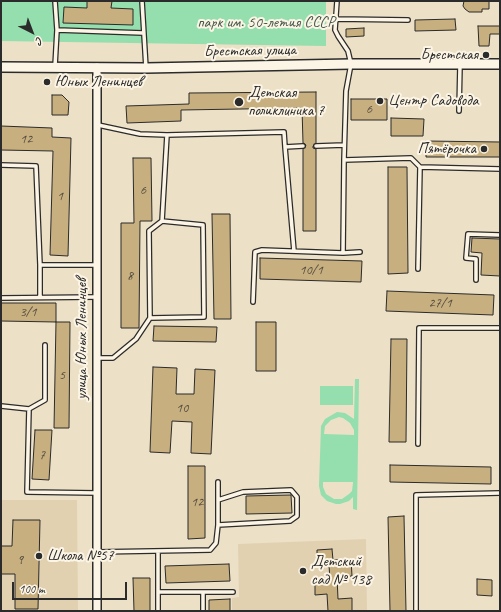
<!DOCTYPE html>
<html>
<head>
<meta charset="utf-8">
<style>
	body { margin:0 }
	#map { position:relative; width:501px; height:612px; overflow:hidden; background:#ece0c6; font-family:Caveat,sans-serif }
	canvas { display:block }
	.frame { position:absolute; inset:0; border:2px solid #2b2b2b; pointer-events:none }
	.north { position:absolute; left:12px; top:12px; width:40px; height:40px; -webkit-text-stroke:3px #fcf5e5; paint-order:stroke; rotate:138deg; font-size:11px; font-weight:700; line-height:16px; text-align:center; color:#2b2b2b }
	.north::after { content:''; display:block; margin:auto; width:14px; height:18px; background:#2b2b2b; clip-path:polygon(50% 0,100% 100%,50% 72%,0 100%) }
	.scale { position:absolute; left:12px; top:582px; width:115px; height:18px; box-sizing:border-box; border:2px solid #2b2b2b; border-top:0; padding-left:5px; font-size:12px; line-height:14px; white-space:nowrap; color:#2b2b2b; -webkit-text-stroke:3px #fcf5e5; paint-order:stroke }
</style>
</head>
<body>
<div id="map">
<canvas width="501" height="612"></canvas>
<div class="frame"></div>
<div class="north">С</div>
<div class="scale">100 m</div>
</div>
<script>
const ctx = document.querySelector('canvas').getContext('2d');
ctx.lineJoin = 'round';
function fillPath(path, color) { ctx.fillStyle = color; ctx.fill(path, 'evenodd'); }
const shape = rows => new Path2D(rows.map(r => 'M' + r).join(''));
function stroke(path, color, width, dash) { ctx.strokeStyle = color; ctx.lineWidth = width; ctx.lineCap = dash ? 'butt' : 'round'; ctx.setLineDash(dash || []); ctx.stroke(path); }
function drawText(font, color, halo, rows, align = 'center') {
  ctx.font = font + ' Caveat,sans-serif'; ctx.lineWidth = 4; ctx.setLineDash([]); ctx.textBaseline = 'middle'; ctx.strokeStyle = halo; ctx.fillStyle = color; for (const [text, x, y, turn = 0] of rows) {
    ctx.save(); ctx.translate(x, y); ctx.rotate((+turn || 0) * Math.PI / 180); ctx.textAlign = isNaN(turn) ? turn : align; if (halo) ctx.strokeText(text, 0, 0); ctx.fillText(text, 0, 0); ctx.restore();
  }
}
const built = shape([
	[1,500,77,500,78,611,1,611],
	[366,539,367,611,232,611,232,598,239,597,238,544]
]);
const green = shape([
	[1,1,326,1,326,46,1,41],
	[355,379,359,379,357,510,353,509,353,497,349,501,340,504,336,504,327,501,321,495,319,486,321,426,325,419,337,412,345,413,354,419],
	[339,417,343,418,350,423,354,430,354,435,324,434,325,426,331,420],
	[323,482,353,482,353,483,352,491,349,494,342,499,334,499,326,494,323,487],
	[320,386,353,386,353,405,320,405]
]);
const building = shape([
	[87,1,112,1,111,8,133,9,133,25,63,23,64,7,87,8,87,1],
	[464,1,489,1,489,9,482,9,482,12,469,12,465,9,463,6,464,1],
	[455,19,456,30,415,31,415,20,455,19],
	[478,26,500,26,500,34,490,34,489,46,479,46,478,26],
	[364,28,364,36,346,37,346,29,364,28],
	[316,92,316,143,313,146,313,148,316,149,316,231,303,231,303,149,306,146,305,144,303,143,302,108,181,110,181,121,127,123,126,106,189,104,189,93,316,92],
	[52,95,62,95,69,102,68,115,52,115,52,95],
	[351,99,387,99,387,120,351,120,351,99],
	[391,118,424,119,423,136,391,136,391,118],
	[1,126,52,128,52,137,71,138,68,256,50,255,53,151,1,150,1,126],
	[426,141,500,142,500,157,426,157,426,141],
	[133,158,151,158,152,221,140,221,139,328,121,328,121,223,134,223,133,158],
	[388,167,407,167,408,273,388,274,388,167],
	[212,214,230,214,231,319,214,319,212,214],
	[472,238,500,239,500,276,481,275,482,253,471,252,472,238],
	[260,258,362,261,361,282,260,279,260,258],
	[387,291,494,295,493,315,386,311,387,291],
	[1,303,56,303,56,322,1,321,1,303],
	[56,322,70,322,69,428,54,428,56,322],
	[256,322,276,322,276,371,256,371,256,322],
	[154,326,217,327,216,342,153,341,154,326],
	[391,339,407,339,406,442,389,442,391,339],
	[153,367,177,368,176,394,194,394,195,369,215,370,211,454,191,453,192,422,172,421,170,453,150,452,153,367],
	[35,430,52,430,49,480,32,479,35,430],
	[390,465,491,467,491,484,390,482,390,465],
	[188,466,205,466,205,538,188,539,188,466],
	[291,495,292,513,246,514,246,496,291,495],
	[404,516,406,611,390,611,388,517,404,516],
	[13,520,40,520,38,609,15,609,15,574,1,574,1,546,12,546,13,520],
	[332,549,333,560,351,559,352,576,337,577,338,599,352,598,352,611,328,611,327,594,315,595,315,582,330,581,329,565,317,565,317,550,332,549],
	[229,564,230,581,166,583,165,566,229,564],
	[133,578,150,578,150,611,134,611,133,578],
	[477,579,492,580,492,596,477,595,477,579],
	[230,599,230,611,209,611,209,600,230,599]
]);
const service = shape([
	[142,1,146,68],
	[337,1,335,30,338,36,348,51,351,64,346,91,344,160,411,158,420,167,500,169],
	[336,19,408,20],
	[57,30,143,33],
	[55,66,57,30,55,1],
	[459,111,460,65],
	[167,135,284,132,285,147,303,146],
	[316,146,344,145],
	[285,147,294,251],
	[1,165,36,166,40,265,96,265],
	[343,253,360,252],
	[40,265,40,297],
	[418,269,420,167],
	[476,280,476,259,466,258,468,234,500,235],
	[1,298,96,297],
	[253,302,255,252,262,250,343,253,344,160],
	[150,318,149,231,162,221],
	[97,358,113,358,136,339,150,318,204,317,203,225,162,221,167,135,140,134,98,125],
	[1,406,29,409,27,492,97,493],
	[29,409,45,400,45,345],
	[418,444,419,328,500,328],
	[218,482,218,525,290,521,297,516,297,497,291,490,243,492,218,500],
	[97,552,210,550,216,543,218,525],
	[158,552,158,611],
	[158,592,233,592],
	[203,592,203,611],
	[416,611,416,495,500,493]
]);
const minor = shape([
	[97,611,97,67]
]);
const tertiary = shape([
	[1,67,146,68,351,64,500,64]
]);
const markers = [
	[486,55,4,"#2b2b2b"],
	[47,82,4,"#2b2b2b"],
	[380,101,4,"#2b2b2b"],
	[239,102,5,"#2b2b2b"],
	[484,149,4,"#2b2b2b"],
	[39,556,4,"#2b2b2b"],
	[303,571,4,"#2b2b2b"]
];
const numberNames = [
	["6",369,109],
	["12",26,139],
	["6",143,190],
	["1",60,196],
	["10/1",311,270],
	["8",130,276],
	["27/1",440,303],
	["3/1",28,312],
	["5",62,375],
	["10",182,408],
	["7",42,455],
	["12",197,502],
	["9",20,560]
];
const parkNames = [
	["парк им. 50-летия СССР",266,23]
];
const streetNames = [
	["Брестская улица",250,51,-1],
	["улица Юных Ленинцев",82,339,-90]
];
const poiNames = [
	["Брестская",478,55,"right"],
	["Юных Ленинцев",55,82],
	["Детская",248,93],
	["поликлиника 7",248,111],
	["Центр Садовода",388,101],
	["Пятёрочка",476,149,"right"],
	["Школа №57",47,556],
	["Детский",311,562],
	["сад № 138",311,580]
];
fillPath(built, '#e1d1b1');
fillPath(green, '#95deae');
fillPath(building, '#c8af7f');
stroke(building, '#2b2b2b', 1);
stroke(service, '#2b2b2b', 6);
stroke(minor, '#2b2b2b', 10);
stroke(tertiary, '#2b2b2b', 12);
stroke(service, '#fcf5e5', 3.5);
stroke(minor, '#fcf5e5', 7);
stroke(tertiary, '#fcf5e5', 9);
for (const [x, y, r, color] of markers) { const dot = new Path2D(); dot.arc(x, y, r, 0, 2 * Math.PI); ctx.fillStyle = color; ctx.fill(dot); stroke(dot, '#fcf5e5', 1.5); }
drawText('14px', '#524c40', null, numberNames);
drawText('16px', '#46584c', '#fcf5e5', parkNames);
drawText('16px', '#2b2b2b', '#fcf5e5', streetNames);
drawText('16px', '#2b2b2b', '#fcf5e5', poiNames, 'left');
</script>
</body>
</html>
